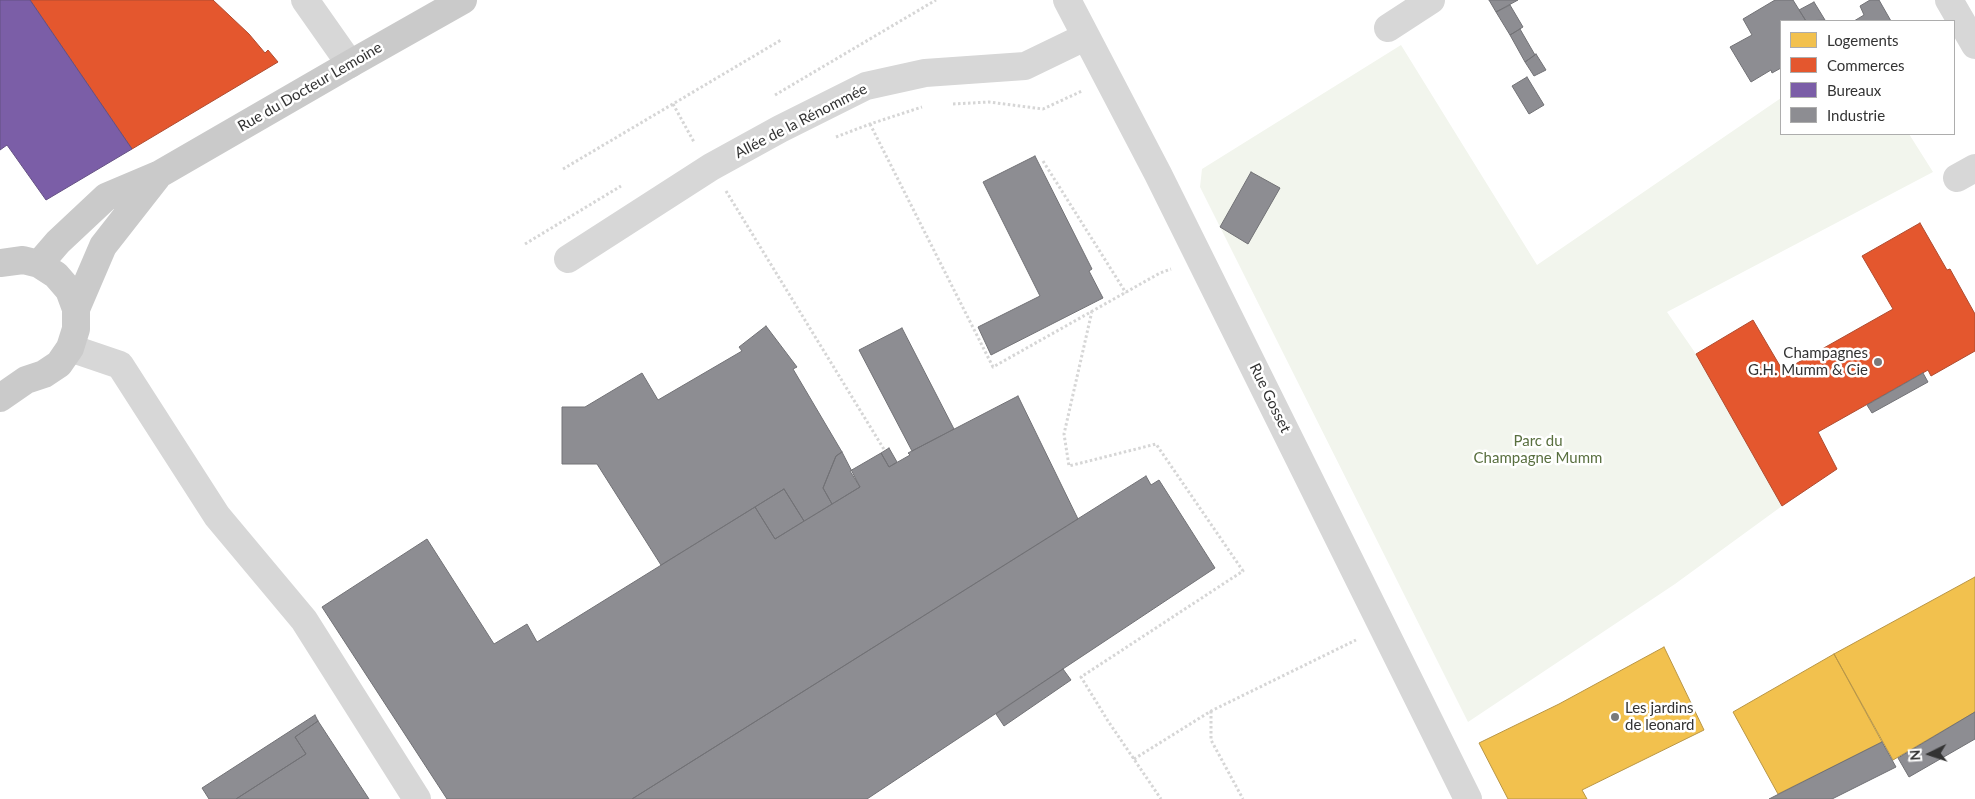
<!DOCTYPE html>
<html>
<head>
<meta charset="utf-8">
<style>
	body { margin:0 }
	#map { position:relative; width:1975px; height:799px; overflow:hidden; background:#fff; font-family:Lato,sans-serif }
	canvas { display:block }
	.legend { position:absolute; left:1780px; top:20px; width:175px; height:115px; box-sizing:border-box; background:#fff; border:1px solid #adadad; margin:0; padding:6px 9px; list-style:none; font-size:15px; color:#333 }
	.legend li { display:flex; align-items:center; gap:10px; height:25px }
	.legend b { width:25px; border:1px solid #adadad }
	.north { position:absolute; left:1905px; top:729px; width:50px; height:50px; -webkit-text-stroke:4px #fff; paint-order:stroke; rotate:266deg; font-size:14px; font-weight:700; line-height:20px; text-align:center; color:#333 }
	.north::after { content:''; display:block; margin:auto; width:18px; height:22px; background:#333; clip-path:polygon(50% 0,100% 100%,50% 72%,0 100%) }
</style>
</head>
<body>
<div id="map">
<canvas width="1975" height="799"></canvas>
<ul class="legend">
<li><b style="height:14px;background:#f2c14e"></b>Logements</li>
<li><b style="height:14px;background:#e4572e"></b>Commerces</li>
<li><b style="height:14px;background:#7b5ea7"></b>Bureaux</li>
<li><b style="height:14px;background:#8d8d92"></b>Industrie</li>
</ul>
<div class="north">N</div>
</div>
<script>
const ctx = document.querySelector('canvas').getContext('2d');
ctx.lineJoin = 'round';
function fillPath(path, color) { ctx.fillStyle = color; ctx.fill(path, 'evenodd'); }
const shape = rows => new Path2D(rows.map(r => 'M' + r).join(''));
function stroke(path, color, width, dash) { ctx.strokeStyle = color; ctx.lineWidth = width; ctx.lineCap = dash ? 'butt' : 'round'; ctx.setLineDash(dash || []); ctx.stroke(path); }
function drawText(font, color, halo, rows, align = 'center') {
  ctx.font = font + ' Lato,sans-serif'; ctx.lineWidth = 5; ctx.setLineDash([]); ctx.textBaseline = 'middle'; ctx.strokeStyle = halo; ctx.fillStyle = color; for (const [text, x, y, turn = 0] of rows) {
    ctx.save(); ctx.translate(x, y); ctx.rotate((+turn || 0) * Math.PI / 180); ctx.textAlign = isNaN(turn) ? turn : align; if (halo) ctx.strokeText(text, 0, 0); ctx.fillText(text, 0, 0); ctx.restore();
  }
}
const green = shape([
	[1401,45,1537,265,1781,98,1781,134,1909,134,1933,172,1667,312,1696,354,1782,506,1675,584,1468,722,1200,187,1202,169]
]);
const homes = shape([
	[1975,577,1975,712,1893,760,1834,654,1975,577],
	[1664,647,1704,730,1582,790,1587,799,1508,799,1479,743,1559,704,1664,647],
	[1834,654,1882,742,1778,794,1733,712,1834,654]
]);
const shops = shape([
	[30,0,213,0,249,34,265,53,268,50,278,62,132,149,30,0],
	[1920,223,1947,270,1950,269,1975,314,1975,351,1931,376,1928,370,1818,432,1837,469,1782,506,1696,354,1753,320,1783,371,1893,309,1862,256,1920,223]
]);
const offices = shape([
	[0,0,30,0,132,149,46,200,7,145,0,150,0,0]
]);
const industry = shape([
	[1489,0,1518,0,1496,12,1489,0],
	[1775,0,1793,0,1806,21,1781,21,1781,68,1772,73,1771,70,1751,82,1730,47,1752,35,1743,19,1775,0],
	[1870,0,1879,0,1891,21,1854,21,1864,15,1860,6,1870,0],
	[1814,2,1825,20,1806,21,1799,10,1814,2],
	[1510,5,1523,27,1510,35,1496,12,1510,5],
	[1520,29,1535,55,1525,62,1510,35,1520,29],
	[1536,54,1546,70,1534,76,1525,62,1536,54],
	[1527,77,1544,105,1529,114,1512,86,1527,77],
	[1035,156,1092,269,1089,271,1103,298,991,355,978,327,1040,296,983,182,1035,156],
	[1251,172,1280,188,1248,244,1220,227,1251,172],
	[766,326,797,367,793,369,842,452,836,456,823,488,832,504,804,521,784,489,661,565,597,464,562,464,562,407,585,407,642,373,658,400,742,351,739,347,766,326],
	[902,328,954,429,912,451,859,350,902,328],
	[1923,373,1928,382,1872,413,1867,405,1923,373],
	[1018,396,1078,519,632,799,447,799,322,607,427,539,494,644,527,624,537,642,755,507,775,539,860,487,850,471,881,453,889,467,910,455,908,453,1018,396],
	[889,448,897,462,889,467,881,453,889,448],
	[842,452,860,487,832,504,823,488,836,456,842,452],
	[1146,476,1151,485,1159,480,1215,568,867,799,632,799,1146,476],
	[784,489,804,521,775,539,755,507,784,489],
	[1063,669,1071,680,1004,726,996,714,1063,669],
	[1975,712,1975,739,1909,777,1898,758,1975,712],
	[315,715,318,721,295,737,306,754,236,799,209,799,202,788,315,715],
	[318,721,369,799,236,799,306,754,295,737,318,721],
	[1882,742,1896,767,1832,799,1769,799,1882,742]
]);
const path = shape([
	[775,95,936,0],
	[673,104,694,142],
	[953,104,989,102,1043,109,1082,91],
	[870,124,993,367,1160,273,1171,269],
	[836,137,870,124,922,107],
	[1043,161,1126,293],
	[563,169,781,40],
	[726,191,885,451],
	[525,244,621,186],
	[1092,311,1064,434,1069,466,1156,444,1243,571,1081,677,1108,721,1161,799],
	[1211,711,1211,740,1243,799],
	[1134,759,1211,711,1356,640]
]);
const minor = shape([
	[305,0,350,64],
	[1067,0,1158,174,1468,799],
	[1949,0,1975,45],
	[1388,28,1431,0],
	[1957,178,1975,168],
	[568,259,711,167,780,129,866,86,925,73,1025,66,1085,37],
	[70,348,120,365,217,516,304,620,417,799]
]);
const major = shape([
	[0,263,23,260,39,264,56,275,69,290,76,309,76,329,70,348,59,364,44,374,26,380,0,398],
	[39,264,58,242,106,197,158,175,350,64,463,0],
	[76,309,103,246,157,177]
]);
const markers = [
	[1878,362,5,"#7a7a7a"],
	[1615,717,5,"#7a7a7a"]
];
const streetNames = [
	["Rue du Docteur Lemoine",310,87,-30],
	["Allée de la Rénommée",801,121,-27],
	["Rue Gosset",1270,398,64]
];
const poiNames = [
	["Champagnes",1868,353],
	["G.H. Mumm & Cie",1868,370],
	["Les jardins",1625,708,"left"],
	["de leonard",1625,725,"left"]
];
const parkNames = [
	["Parc du",1538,441],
	["Champagne Mumm",1538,458]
];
fillPath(green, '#f2f5ed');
fillPath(homes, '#f2c14e');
stroke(homes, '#b99646', 1);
fillPath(shops, '#e4572e');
stroke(shops, '#af4c30', 1);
fillPath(offices, '#7b5ea7');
stroke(offices, '#655184', 1);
fillPath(industry, '#8d8d92');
stroke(industry, '#727276', 1);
stroke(path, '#d6d6d6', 3, [2.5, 2.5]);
stroke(minor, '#d7d7d7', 28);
stroke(major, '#cacaca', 28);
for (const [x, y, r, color] of markers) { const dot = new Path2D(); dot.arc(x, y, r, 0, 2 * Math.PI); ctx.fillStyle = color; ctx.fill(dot); stroke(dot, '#fff', 2); }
drawText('15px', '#333', '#fff', streetNames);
drawText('15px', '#333', '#fff', poiNames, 'right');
drawText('15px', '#596f3f', '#fff', parkNames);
</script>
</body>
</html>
